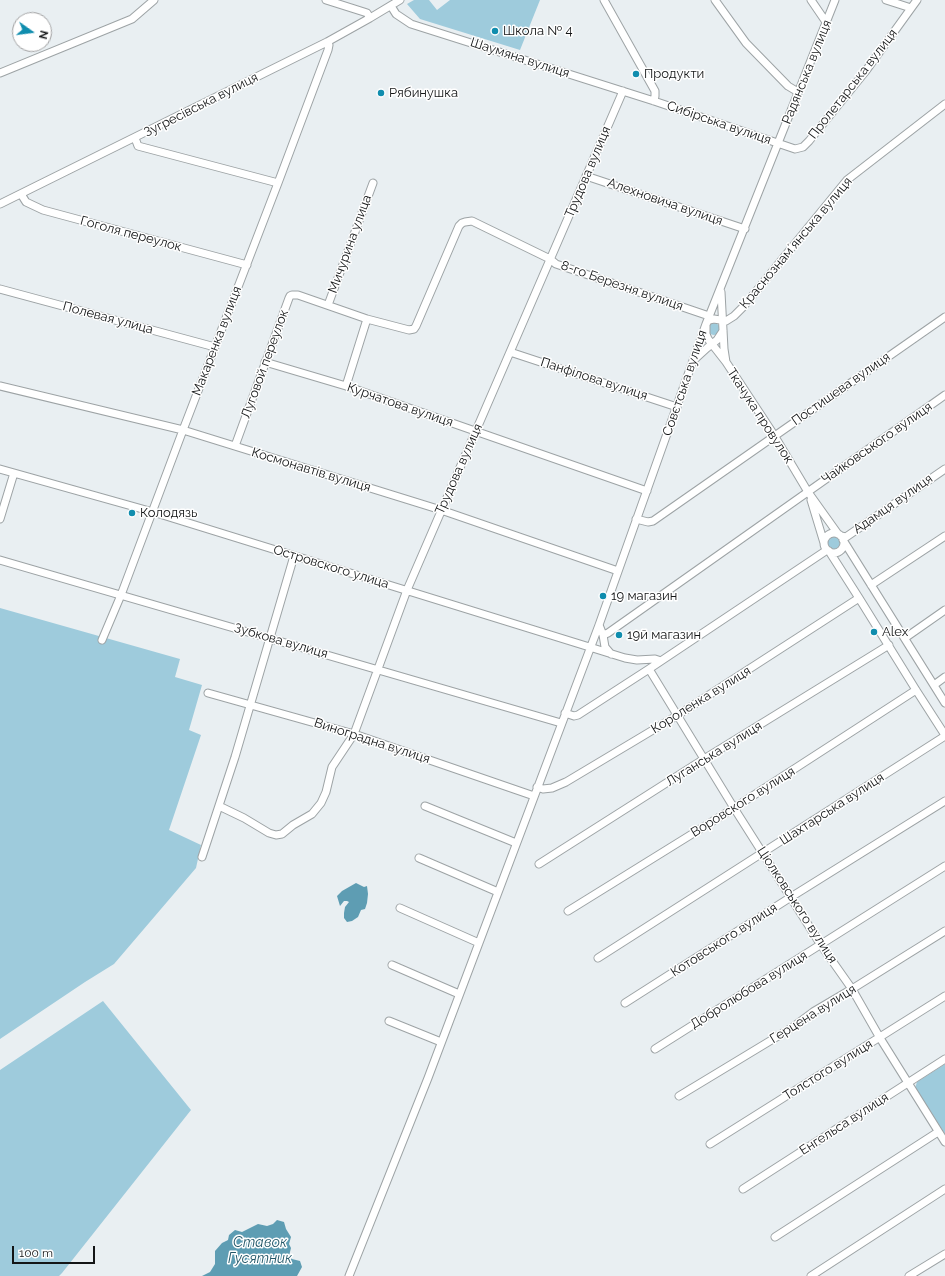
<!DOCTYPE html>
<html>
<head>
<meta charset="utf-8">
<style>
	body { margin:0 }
	#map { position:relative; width:945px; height:1276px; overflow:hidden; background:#e9eff2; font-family:Raleway,sans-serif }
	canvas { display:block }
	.north { position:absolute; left:12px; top:12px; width:40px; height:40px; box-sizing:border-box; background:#fff; border:1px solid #a1a1a2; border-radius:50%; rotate:104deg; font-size:11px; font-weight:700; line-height:16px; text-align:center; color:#131516 }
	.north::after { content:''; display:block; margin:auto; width:14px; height:18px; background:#108dae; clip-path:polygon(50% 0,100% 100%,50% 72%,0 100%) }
	.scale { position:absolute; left:12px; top:1246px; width:83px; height:18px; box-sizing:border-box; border:2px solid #131516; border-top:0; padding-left:5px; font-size:12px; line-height:14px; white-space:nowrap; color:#131516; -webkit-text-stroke:3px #fff; paint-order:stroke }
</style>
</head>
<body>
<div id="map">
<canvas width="945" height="1276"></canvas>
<div class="north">N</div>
<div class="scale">100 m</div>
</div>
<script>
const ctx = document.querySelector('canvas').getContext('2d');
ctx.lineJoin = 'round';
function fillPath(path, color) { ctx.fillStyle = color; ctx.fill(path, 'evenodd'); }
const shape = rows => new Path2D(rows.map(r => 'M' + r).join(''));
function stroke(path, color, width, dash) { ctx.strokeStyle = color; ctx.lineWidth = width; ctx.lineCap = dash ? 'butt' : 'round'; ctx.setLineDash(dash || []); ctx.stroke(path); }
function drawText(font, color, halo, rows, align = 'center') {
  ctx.font = font + ' Raleway,sans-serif'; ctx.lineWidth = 3; ctx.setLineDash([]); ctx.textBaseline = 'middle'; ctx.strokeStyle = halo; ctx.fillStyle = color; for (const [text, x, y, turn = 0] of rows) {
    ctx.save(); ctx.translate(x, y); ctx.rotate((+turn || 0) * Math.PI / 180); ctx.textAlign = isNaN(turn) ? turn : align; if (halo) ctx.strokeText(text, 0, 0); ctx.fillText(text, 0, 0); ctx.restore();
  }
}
const green = shape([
	[414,0,429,0,437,10,450,0,540,0,520,50,420,19,407,4],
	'708 329a6 6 0 1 1 12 0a6 6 0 1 1-12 0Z',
	'828 543a6 6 0 1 1 12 0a6 6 0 1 1-12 0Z',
	[0,608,180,659,175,677,202,685,189,730,201,735,169,830,201,845,196,868,114,964,85,982,0,1039],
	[103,1001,191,1110,62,1273,59,1276,0,1276,0,1070],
	[945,1064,945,1134,915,1088,917,1082]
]);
const water = shape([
	[356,883,364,887,367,886,368,894,367,903,365,909,361,910,358,917,352,921,347,922,344,918,344,913,345,907,349,902,347,901,344,901,340,906,337,896,342,891],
	[277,1220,284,1222,286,1229,291,1237,289,1244,291,1248,289,1256,292,1259,300,1261,302,1267,297,1276,202,1276,210,1272,215,1264,215,1251,222,1243,228,1240,229,1235,235,1230,242,1232,258,1224,267,1226,273,1224]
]);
const minor = shape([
	[326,0,364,12,367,13,370,18],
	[604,0,655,91,655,96,654,101],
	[715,0,746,43,788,86,798,92],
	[811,0,826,22],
	[886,0,911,8],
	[391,6,396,14,411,24,654,101,795,149,803,147,809,141,865,72,917,0],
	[0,73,132,19,154,0],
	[135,138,138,146,278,183],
	[586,176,745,229],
	[21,194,26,202,43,210,247,265],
	[0,204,327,42,370,18,400,0],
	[0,289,215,347],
	[721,292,724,349,726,362,774,435,808,492,838,534],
	[328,305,373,183],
	[510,352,677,407],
	[695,359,707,348,717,340,723,331],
	[265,362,346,386,647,491],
	[726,362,708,339,706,334,706,324,709,320,714,319,726,321,734,316,744,306,847,180,945,104],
	[0,386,183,430,441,510,618,571],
	[346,386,367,319],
	[235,446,289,298,290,296,292,295,298,295,367,319,409,330,414,329,416,326,459,226,462,223,465,222,472,221,550,259,556,264,709,316],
	[0,469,153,512,625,658,637,660,655,659,661,661],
	[811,500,824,543],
	[0,519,14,473],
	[636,519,648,522,653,521,945,317],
	'824 543a10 10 0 1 1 20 0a10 10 0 1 1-20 0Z',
	[841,536,846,537,945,469],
	[843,540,945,703],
	[829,551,859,598,916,690,945,735],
	[0,560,561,723],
	[871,585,945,536],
	[599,625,603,635,608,633,945,395],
	[603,635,605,647,611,654],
	[905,638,945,610],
	[102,640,121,595,183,430,278,183,328,50,329,45,327,42],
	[649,669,734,808,821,945,852,989,880,1038,945,1142],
	[934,685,945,677],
	[208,693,354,734,534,796],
	[565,713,574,716,578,715,649,669,827,550],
	[537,787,543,789,552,788,566,782,678,715,859,598],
	[219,806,244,818,269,833,276,835,282,834,293,825,312,814,321,803,326,792,332,767,354,734,407,590,623,91],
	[425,806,516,843],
	[202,857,235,757,294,556],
	[419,858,498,892],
	[539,864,704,759,889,645],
	[400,908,479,943],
	[568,911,734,808,916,690],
	[598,958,945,736],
	[392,965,459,994],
	[625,1003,791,897,945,801],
	[389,1021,441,1042],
	[655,1049,945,866],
	[679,1096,793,1027,813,1012,852,989,945,931],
	[710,1144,945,996],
	[743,1189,945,1059],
	[775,1237,938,1132],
	[349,1276,428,1078,599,625,706,324,835,0],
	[811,1276,945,1189],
	[909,1276,945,1254]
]);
const markers = [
	[495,31,4,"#108dae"],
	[636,74,4,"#108dae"],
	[381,93,4,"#108dae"],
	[132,513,4,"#108dae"],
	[603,596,4,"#108dae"],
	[874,632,4,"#108dae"],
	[619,635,4,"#108dae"]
];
const poiNames = [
	["Школа № 4",503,31],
	["Продукти",644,74],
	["Рябинушка",389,93],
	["Колодязь",140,513],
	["19 магазин",611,596],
	["Alex",882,632],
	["19й магазин",627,635]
];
const streetNames = [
	["Шаумяна вулиця",520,58,18],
	["Радянська вулиця",807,72,-68],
	["Пролетарська вулиця",853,84,-52],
	["Зугресівська вулиця",201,105,-27],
	["Сибірська вулиця",719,123,19],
	["Трудова вулиця",588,172,-67],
	["Алехновича вулиця",665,202,19],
	["Гоголя переулок",131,234,15],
	["Краснознамʼянська вулиця",796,243,-50],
	["Мичурина улица",350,244,-70],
	["8-го Березня вулиця",622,286,19],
	["Полевая улица",108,318,15],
	["Макаренка вулиця",217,341,-69],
	["Луговой переулок",265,364,-70],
	["Панфілова вулиця",594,379,18],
	["Совєтська вулиця",685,383,-71],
	["Постишева вулиця",841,389,-35],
	["Курчатова вулиця",400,405,19],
	["Ткачука провулок",760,416,57],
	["Чайковського вулиця",877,443,-35],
	["Трудова вулиця",459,469,-66],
	["Космонавтів вулиця",311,470,17],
	["Адамця вулиця",893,504,-35],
	["Островского улица",331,567,17],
	["Зубкова вулиця",281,641,16],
	["Короленка вулиця",701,700,-32],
	["Виноградна вулиця",372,741,18],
	["Луганська вулиця",714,754,-32],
	["Воровского вулиця",743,802,-32],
	["Шахтарська вулиця",832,809,-33],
	["Ціолковського вулиця",797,905,57],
	["Котовського вулиця",724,940,-33],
	["Добролюбова вулиця",749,990,-32],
	["Герцена вулиця",813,1014,-32],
	["Толстого вулиця",828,1070,-32],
	["Енгельса вулиця",844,1124,-33]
];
const waterNames = [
	["Ставок",260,1243],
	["Гусятник",260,1259]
];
fillPath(green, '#9ecbdc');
fillPath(water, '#5e9db3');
stroke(minor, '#9da3a5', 9);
stroke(minor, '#fff', 7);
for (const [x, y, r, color] of markers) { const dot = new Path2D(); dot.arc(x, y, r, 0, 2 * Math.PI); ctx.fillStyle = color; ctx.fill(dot); stroke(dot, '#fff', 1.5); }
drawText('13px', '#131516', '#fff', poiNames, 'left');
drawText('13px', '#131516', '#fff', streetNames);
drawText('italic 14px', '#235768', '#fff', waterNames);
</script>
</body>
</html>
